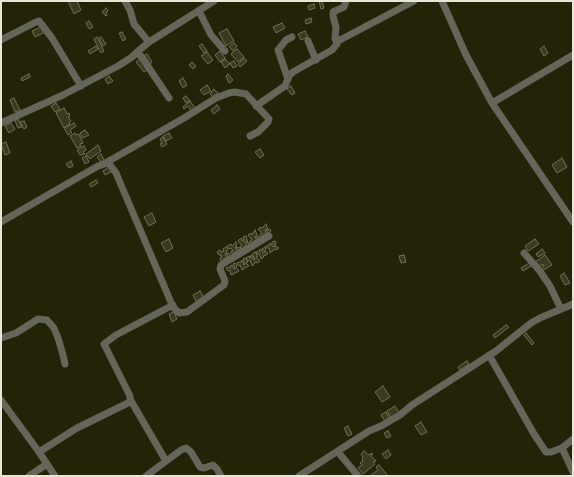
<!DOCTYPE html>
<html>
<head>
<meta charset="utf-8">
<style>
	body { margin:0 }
	#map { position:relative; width:574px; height:477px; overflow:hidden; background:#222307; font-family:"Archivo Narrow",sans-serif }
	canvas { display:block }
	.frame { position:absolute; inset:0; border:2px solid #e6e7d7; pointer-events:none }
</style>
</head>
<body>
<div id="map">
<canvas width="574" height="477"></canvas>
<div class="frame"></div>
</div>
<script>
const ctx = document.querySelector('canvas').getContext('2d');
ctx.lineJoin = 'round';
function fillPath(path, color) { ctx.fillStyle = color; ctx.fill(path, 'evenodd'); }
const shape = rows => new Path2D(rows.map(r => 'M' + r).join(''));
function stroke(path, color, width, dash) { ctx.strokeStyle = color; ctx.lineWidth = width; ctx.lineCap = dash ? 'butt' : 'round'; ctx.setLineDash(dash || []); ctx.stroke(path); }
const building = shape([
	[68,1,77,1,81,10,74,14,68,1],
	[319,1,322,1,324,8,321,9,319,1],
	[314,4,315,8,309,10,308,6,314,4],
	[106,8,108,11,106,13,107,15,106,16,102,12,106,8],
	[311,18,312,22,306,24,305,20,311,18],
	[89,21,93,27,89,29,86,23,89,21],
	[282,23,285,28,276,33,273,27,282,23],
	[43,26,45,32,35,37,32,31,43,26],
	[227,29,234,41,226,46,219,33,227,29],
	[305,31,308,37,301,40,298,34,305,31],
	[122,32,126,39,123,41,119,33,122,32],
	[97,37,104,51,101,53,94,39,97,37],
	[101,37,106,44,103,46,99,38,101,37],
	[234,43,237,46,233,51,229,47,234,43],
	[202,44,207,51,204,53,199,46,202,44],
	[96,46,98,49,90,54,88,51,96,46],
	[544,46,548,53,544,56,540,49,544,46],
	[237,49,244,57,238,62,231,54,237,49],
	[220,51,225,58,220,62,215,55,220,51],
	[207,52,213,60,208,64,201,56,207,52],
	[147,54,152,62,149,65,143,56,147,54],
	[141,58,149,69,144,72,136,62,141,58],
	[244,58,247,61,240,67,238,64,244,58],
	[225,59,230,64,225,68,221,62,225,59],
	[234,61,237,66,233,68,230,63,234,61],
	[192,62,196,66,193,69,189,65,192,62],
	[29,74,30,77,22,81,21,78,29,74],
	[228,74,233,80,229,83,226,76,228,74],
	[109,76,113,81,108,84,105,79,109,76],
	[183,78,187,85,183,88,179,81,183,78],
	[207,85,211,91,204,95,200,90,207,85],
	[291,86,295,93,292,95,287,89,291,86],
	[214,89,218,93,214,98,210,94,214,89],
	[186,96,190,101,186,103,183,98,186,96],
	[14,98,20,110,15,112,10,100,14,98],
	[190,101,196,109,192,112,188,106,184,109,183,107,190,101],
	[56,103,60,109,55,112,51,106,56,103],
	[217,105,220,109,214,114,211,110,217,105],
	[64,108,67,114,69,113,70,116,68,117,71,121,69,123,70,124,64,128,56,113,64,108],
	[18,119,22,127,18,128,15,121,18,119],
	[24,121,27,127,24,129,20,122,24,121],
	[11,123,15,129,9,133,5,126,11,123],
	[74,123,76,126,70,130,72,132,68,135,64,128,74,123],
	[85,130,89,135,83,138,80,133,85,130],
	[75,133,76,135,79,134,83,143,80,144,81,146,77,148,70,136,75,133],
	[169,133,172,138,166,141,163,136,169,133],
	[163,137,167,144,162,147,160,144,162,143,160,139,163,137],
	[6,142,10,153,5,155,1,144,6,142],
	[98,145,101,151,90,159,86,154,98,145],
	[84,146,86,150,83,152,85,154,80,155,77,150,84,146],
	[260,149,264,155,260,158,255,152,260,149],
	[101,154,105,162,102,164,97,157,101,154],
	[86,156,89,162,85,164,82,158,86,156],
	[562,158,567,167,557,173,552,165,562,158],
	[71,161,73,166,69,168,66,164,71,161],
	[109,167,111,172,105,175,103,171,109,167],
	[96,180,98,183,91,187,89,184,96,180],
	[152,213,156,222,149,226,144,217,152,213],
	[266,224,268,230,270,229,271,231,268,233,266,229,265,230,267,234,264,234,262,237,260,234,262,233,258,229,261,227,262,228,266,224],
	[255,230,258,237,260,236,261,238,258,240,256,236,255,237,257,240,255,241,255,240,252,243,250,241,252,240,248,235,251,233,252,235,255,230],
	[246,236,248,243,250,242,251,244,249,245,246,241,245,242,247,246,245,246,242,249,240,247,242,246,238,241,241,238,243,241,244,240,243,237,246,236],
	[169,239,173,248,166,252,161,243,169,239],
	[535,239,539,244,528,251,525,246,535,239],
	[275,241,276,243,275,246,279,248,276,250,275,249,270,253,269,248,267,248,266,246,270,245,269,244,271,243,273,247,275,246,272,242,275,241],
	[236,242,237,244,236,246,238,248,240,247,241,249,238,250,236,247,235,247,237,251,232,254,230,252,233,251,231,248,229,249,227,246,231,244,232,246,236,242],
	[226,247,228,250,226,251,228,254,229,253,230,255,228,257,226,253,225,254,227,257,221,261,220,258,222,257,221,255,219,255,217,252,220,250,221,252,224,251,223,249,226,247],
	[265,247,266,249,265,250,268,254,263,256,264,257,261,259,259,253,257,255,256,252,260,251,259,250,261,249,263,253,265,252,262,249,265,247],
	[542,249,545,253,538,257,536,254,542,249],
	[255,252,258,256,256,257,260,261,257,263,256,262,252,266,250,260,248,261,246,258,249,256,250,258,251,258,250,256,251,255,254,260,255,259,252,254,255,252],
	[404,255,406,262,401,263,399,256,404,255],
	[545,255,552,265,542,271,540,269,544,266,543,264,540,266,535,262,545,255],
	[245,258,248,262,246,263,249,266,244,268,244,269,242,270,240,265,239,266,237,263,239,262,240,263,242,260,244,265,245,264,243,259,245,258],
	[531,262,533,265,523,271,521,268,531,262],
	[235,263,237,266,236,267,239,271,231,275,230,270,228,271,226,268,229,267,231,268,230,266,232,265,234,269,235,268,233,264,235,263],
	[564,273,570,283,565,285,560,276,564,273],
	[200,291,204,298,197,303,193,295,200,291],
	[174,312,177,319,172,322,169,314,174,312],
	[506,325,509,327,495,338,493,335,506,325],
	[526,333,534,343,532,345,524,335,526,333],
	[467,361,469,364,460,370,458,367,467,361],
	[383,386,390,397,382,402,375,392,383,386],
	[395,406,399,413,391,418,387,411,395,406],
	[386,412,390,419,385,421,381,415,386,412],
	[421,422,427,432,421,435,415,426,421,422],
	[348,426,352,434,348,436,344,428,348,426],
	[388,431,391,436,387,438,384,433,388,431],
	[388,450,391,455,386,459,382,454,388,450],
	[364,451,369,455,372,453,373,454,371,456,376,461,373,462,375,464,363,474,358,468,362,465,360,463,363,461,362,458,363,457,361,454,364,451],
	[379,465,388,476,370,476,378,470,376,467,379,465]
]);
const minor = shape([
	[125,1,130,10,134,24,149,42],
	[442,1,466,55,492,103,573,222],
	[199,11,211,35,225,51],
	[335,38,336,27,333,16,333,12,344,7,346,1],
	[1,40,36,22,39,21,52,38,81,86],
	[308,41,316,60],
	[136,53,141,56,169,98],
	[288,79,278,50,286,40,292,37],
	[492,103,573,55],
	[256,106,285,86,289,76,293,72,332,50,337,44,335,38,340,40,414,1],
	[1,123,63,95,118,66,132,57,136,53,149,42,214,1],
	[102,165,184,118,216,98,229,93,235,92,246,94,269,119,268,122,258,132,250,136],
	[1,222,98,166,107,163,111,166,116,173,173,307,179,313,187,312,224,285,225,281,220,269,221,265,269,236],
	[524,253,539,270,550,286,561,309],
	[1,338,16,333,38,319,47,320,54,328,58,338,63,355,65,364],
	[489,355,534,434,546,452,551,452,562,448,573,439],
	[130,399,166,461],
	[1,400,39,452,55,476],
	[562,448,573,472],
	[39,452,77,428,130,402,130,396,104,344,116,335,173,305],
	[338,452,358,476],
	[29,476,47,464],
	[146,476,181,450,186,448,191,452,200,467,204,468,213,465,217,469,221,476],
	[299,476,369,431,381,426,400,415,412,405,496,351,531,323,540,318,573,304]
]);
fillPath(building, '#393a1f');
stroke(building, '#6f7053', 1);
stroke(minor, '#656659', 7);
</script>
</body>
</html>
